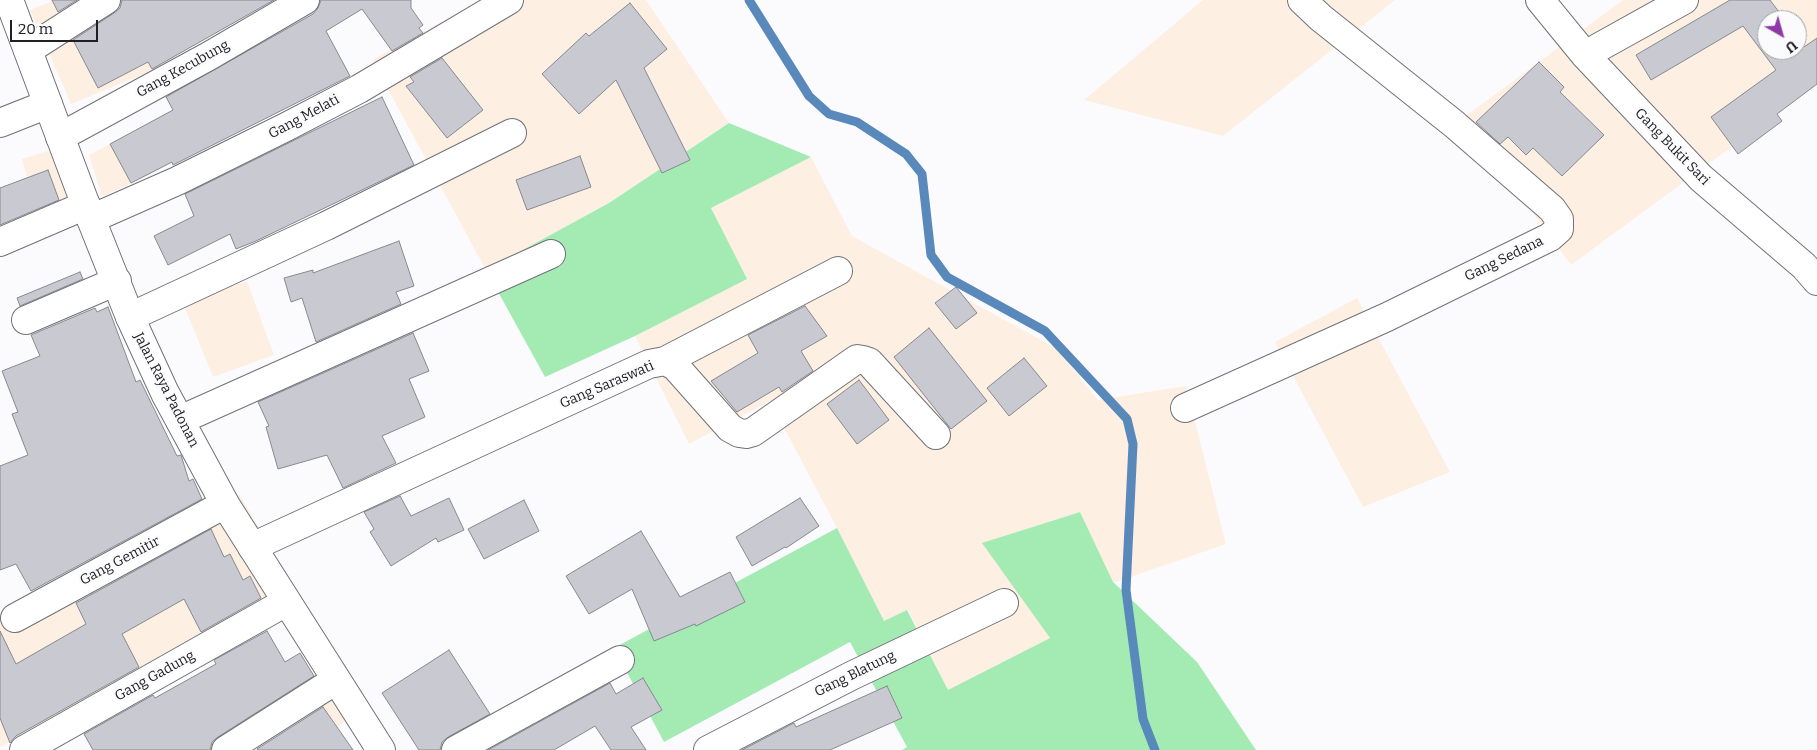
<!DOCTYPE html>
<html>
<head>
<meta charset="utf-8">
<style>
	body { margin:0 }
	#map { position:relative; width:1817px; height:750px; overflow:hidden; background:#fbfbfe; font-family:Bitter,serif }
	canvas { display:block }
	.north { position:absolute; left:1757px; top:10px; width:50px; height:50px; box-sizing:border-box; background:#fbfbfe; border:1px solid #a3a3a6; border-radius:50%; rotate:142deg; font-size:14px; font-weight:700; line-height:20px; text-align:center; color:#202023 }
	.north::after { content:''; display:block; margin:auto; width:18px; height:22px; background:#8f39a6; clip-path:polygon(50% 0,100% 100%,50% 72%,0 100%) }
	.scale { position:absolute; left:10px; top:20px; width:88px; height:22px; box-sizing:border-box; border:2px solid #202023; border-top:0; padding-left:6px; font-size:15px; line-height:18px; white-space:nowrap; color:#202023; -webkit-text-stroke:4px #fbfbfe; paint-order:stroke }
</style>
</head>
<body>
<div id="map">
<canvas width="1817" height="750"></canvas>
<div class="north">U</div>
<div class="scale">20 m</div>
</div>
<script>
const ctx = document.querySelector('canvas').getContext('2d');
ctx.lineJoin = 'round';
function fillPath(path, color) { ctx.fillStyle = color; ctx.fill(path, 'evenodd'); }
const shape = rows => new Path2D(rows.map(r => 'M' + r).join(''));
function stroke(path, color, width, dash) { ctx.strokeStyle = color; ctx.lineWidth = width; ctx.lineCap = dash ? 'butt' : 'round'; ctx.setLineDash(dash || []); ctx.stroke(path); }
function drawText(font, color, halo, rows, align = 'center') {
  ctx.font = font + ' Bitter,serif'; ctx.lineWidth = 5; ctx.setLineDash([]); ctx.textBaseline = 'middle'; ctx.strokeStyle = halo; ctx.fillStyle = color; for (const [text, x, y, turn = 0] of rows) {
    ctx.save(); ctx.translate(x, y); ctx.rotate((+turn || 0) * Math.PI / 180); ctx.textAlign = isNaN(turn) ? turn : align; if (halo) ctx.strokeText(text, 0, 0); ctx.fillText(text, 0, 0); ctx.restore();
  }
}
const commercial = shape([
	[55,0,134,0,161,67,71,104,30,10],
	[481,0,646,0,729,123,609,203,486,270,372,60],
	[1203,0,1395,0,1223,136,1084,100],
	[1623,0,1817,0,1817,84,1571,265,1463,118],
	[1767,20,1797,20,1797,50,1767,50],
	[138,129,161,169,102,197,89,155],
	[58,148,74,206,38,218,22,159],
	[811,157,852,236,1057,349,1098,400,1186,386,1226,544,1113,583,1080,512,983,543,1050,638,948,690,908,610,884,622,837,528,770,401,689,444,635,336,746,279,711,208],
	[247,281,274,355,213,377,183,303],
	[1357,298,1450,472,1363,507,1275,342],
	[240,495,300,600,0,747,0,613],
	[347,686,363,707,317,743,301,722]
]);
const green = shape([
	[729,123,811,157,711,208,747,279,635,336,545,377,486,270,609,203],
	[1080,512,1113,582,1197,662,1256,750,902,750,907,747,850,642,664,742,614,648,837,528,884,621,907,610,948,690,1050,638,982,543]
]);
const stream = shape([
	[749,0,809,96,829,114,857,122,906,154,922,174,931,255,947,277,1045,331,1127,419,1133,444,1126,590,1143,719,1155,750]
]);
const building = shape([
	[52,0,77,0,58,12,52,0],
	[122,0,274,0,152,69,148,62,98,88,73,40,114,13,120,8,122,0],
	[321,0,411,0,411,8,423,25,419,28,423,33,392,51,362,9,326,31,350,76,173,165,172,162,131,183,110,144,173,110,166,97,313,14,318,8,321,0],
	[1730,0,1770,0,1785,20,1767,20,1767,50,1797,50,1797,37,1804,47,1817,38,1817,84,1777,114,1782,121,1738,154,1711,117,1776,70,1743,26,1651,80,1636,55,1730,0],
	[630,3,667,49,644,68,690,160,662,173,616,80,579,114,542,74,586,33,589,36,630,3],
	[442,58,483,110,447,138,406,86,414,82,410,77,442,58],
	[1539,62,1564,87,1560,92,1604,135,1562,176,1533,148,1526,155,1508,137,1500,144,1476,122,1539,62],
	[382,97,414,165,256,241,236,249,230,234,168,265,154,236,194,216,185,194,382,97],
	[580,156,591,187,527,210,516,180,580,156],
	[48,170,59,200,0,225,0,188,48,170],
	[399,241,414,286,396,292,401,304,316,342,302,298,291,302,284,278,313,270,313,273,399,241],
	[80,272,83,279,20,306,17,298,80,272],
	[956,287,977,313,956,329,935,303,956,287],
	[805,306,827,336,801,351,813,371,782,392,779,387,737,412,711,381,758,353,748,335,805,306],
	[108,307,136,382,140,380,177,456,181,455,189,481,193,479,202,499,31,591,16,564,0,570,0,466,28,455,12,414,18,412,2,371,40,356,31,335,95,308,97,312,108,307],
	[929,328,987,401,951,429,894,357,929,328],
	[413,333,429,371,409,379,425,417,382,436,396,463,343,488,327,455,278,469,266,427,269,426,258,402,413,333],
	[1024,358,1047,386,1009,416,987,388,1024,358],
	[859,380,889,420,857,444,827,404,859,380],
	[400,496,411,516,449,498,464,530,438,542,436,538,391,566,370,532,374,529,364,512,400,496],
	[800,498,819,526,786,548,785,547,752,566,736,537,800,498],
	[524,500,539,531,484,559,468,529,524,500],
	[211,529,224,557,230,554,243,580,250,576,261,598,201,632,184,599,122,634,139,667,16,736,10,743,0,718,0,631,16,664,86,624,76,603,211,529],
	[641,531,680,597,730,572,745,602,696,626,695,624,654,641,632,589,589,614,566,576,641,531],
	[267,631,285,662,300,653,314,676,218,737,212,742,210,750,93,750,84,734,153,695,155,698,216,664,214,660,267,631],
	[449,650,490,714,448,737,442,742,440,750,419,750,382,693,449,650],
	[643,678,662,710,631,727,646,750,611,750,595,726,554,750,488,750,610,683,616,694,643,678],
	[887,686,902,718,830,750,742,750,794,723,796,727,887,686],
	[323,707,353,750,258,750,257,749,323,707]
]);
const street = shape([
	[1540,0,1585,55,1701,178,1804,266,1817,281],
	[28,50,106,0],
	[1585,55,1684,0],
	[0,123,48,104],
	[60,137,209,56,305,0],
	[91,219,177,181,286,127,359,89,509,0],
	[0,242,86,205],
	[130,317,326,226,512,133],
	[26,320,117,281],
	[665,361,838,271],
	[1185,408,1387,317,1550,237,1559,229,1559,219,1552,209,1454,124,1321,18,1302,0],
	[180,420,551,254],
	[252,547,649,364,665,361,675,366,730,428,739,433,746,434,753,432,857,359,863,360,869,362,936,435],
	[15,618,225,504],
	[24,750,286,602],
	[226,750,336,680],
	[456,750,620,660],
	[708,750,851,676,1004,603]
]);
const secondary = shape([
	[9,0,91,219,130,317,165,393,225,504,381,750]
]);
const streetNames = [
	["Gang Kecubung",183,69,-29],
	["Gang Melati",304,117,-28],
	["Gang Bukit Sari",1672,147,46],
	["Gang Sedana",1504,259,-26],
	["Gang Saraswati",607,385,-23],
	["Jalan Raya Padonan",166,390,63],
	["Gang Gemitir",120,561,-28],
	["Gang Blatung",855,674,-26],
	["Gang Gadung",155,676,-29]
];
fillPath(commercial, '#fdefe1');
fillPath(green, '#a3ebb3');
stroke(stream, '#5988bb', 9);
fillPath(building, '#c8c9d1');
stroke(building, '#888990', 1);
stroke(street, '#707279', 30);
stroke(secondary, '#707279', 30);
stroke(street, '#fff', 28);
stroke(secondary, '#fff', 28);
drawText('14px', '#202023', '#fbfbfe', streetNames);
</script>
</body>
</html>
